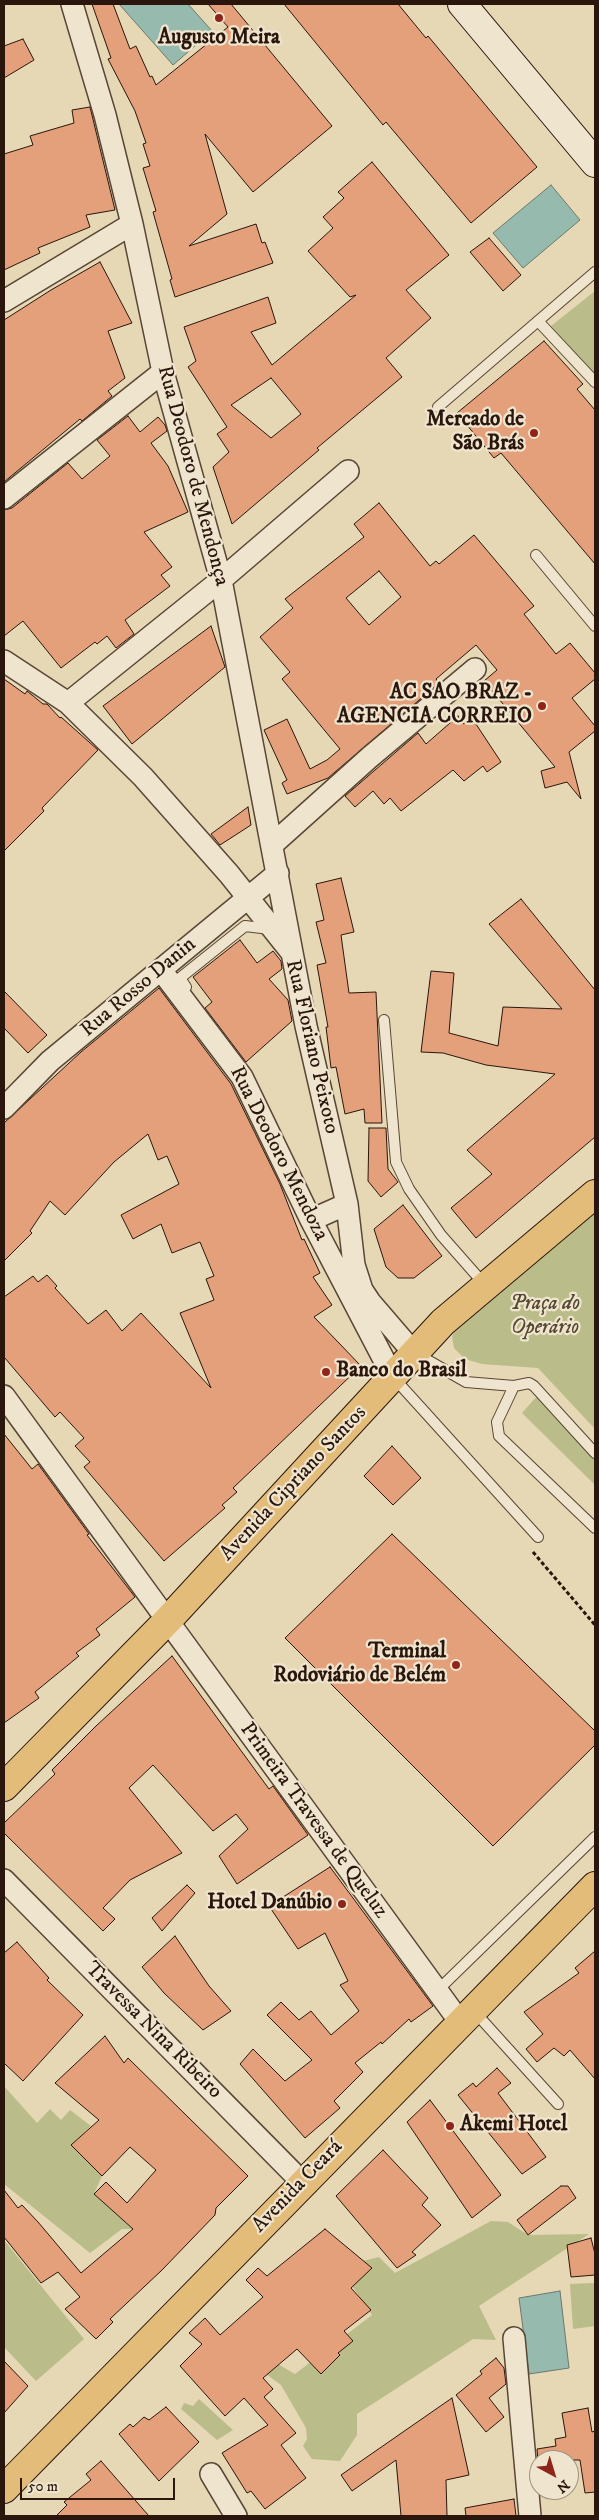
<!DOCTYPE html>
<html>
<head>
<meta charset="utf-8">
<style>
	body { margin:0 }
	#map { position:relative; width:599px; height:2520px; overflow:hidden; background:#e6d7b5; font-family:"IM FELL DW Pica",serif }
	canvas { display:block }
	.frame { position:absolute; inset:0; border:5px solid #2a160c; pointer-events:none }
	.north { position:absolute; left:529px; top:2450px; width:50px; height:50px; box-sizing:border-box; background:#efe5cf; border:1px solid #a09281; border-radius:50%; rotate:141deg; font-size:14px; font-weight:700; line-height:20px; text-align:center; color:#2a160c }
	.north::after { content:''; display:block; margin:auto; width:18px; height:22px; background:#8f2418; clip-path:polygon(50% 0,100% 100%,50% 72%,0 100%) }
	.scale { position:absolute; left:20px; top:2478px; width:155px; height:22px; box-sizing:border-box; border:2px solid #2a160c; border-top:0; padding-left:6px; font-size:15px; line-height:18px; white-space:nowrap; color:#2a160c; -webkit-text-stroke:4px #efe5cf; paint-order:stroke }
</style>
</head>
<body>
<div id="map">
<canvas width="599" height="2520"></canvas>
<div class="frame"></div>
<div class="north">N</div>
<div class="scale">50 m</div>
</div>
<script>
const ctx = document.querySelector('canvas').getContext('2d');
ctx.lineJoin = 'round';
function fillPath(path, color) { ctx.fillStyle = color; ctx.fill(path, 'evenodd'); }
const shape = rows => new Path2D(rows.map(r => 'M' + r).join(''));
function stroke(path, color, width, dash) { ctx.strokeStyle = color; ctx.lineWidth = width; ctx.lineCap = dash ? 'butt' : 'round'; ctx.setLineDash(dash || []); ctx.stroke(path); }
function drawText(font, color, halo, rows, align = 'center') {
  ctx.font = font + ' "IM FELL DW Pica",serif'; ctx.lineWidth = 4.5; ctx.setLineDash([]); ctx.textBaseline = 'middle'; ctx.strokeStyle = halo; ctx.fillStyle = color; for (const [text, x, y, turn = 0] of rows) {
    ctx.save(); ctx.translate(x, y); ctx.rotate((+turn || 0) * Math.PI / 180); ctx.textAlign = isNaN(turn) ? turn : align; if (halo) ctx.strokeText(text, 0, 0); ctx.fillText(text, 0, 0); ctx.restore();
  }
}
const green = shape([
	[595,291,595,377,551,326],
	[595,1207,595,1429,538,1368,482,1364,465,1359,454,1348,452,1337,455,1329],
	[538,1395,595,1457,595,1485,522,1413],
	[4,2086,37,2123,50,2109,61,2120,70,2110,91,2126,71,2145,102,2176,94,2194,133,2229,122,2229,90,2253,4,2184],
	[491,2221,508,2222,528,2235,589,2234,479,2306,496,2340,473,2339,357,2414,357,2435,340,2461,312,2459,303,2446,307,2439,306,2428,281,2385,259,2369,269,2359,295,2374,372,2315,339,2267,379,2257,395,2273],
	[4,2240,84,2339,36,2381,4,2347],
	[595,2283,595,2326,573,2329,570,2284],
	[199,2399,233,2430,217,2440,181,2409,184,2403,193,2406]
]);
const water = shape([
	[119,4,188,4,212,31,173,65,119,4],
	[551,185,580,220,523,268,493,233,551,185],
	[560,2291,569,2368,529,2374,519,2298,560,2291]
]);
const building = shape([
	[92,4,113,4,130,49,136,46,150,77,152,76,156,85,228,27,208,4,231,4,332,126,253,192,205,134,227,214,189,246,256,224,262,243,265,242,273,263,175,297,170,280,172,279,153,212,156,211,143,168,150,166,143,144,146,143,135,111,108,59,111,58,92,4],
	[284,4,398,4,426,38,428,36,537,167,471,223,386,122,383,125,284,4],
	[23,39,34,60,4,78,4,46,23,39],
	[90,107,115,210,86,215,90,227,38,248,40,253,4,270,4,154,33,145,30,136,74,123,72,110,90,107],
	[372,162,449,255,406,290,431,318,386,358,402,377,317,448,319,450,232,524,213,467,229,452,217,434,227,427,188,367,196,361,184,327,268,297,276,323,251,332,272,365,356,295,350,297,308,251,333,228,323,217,344,198,338,192,372,162],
	[271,378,301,414,271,438,231,405,271,378],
	[489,238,521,275,503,291,470,252,489,238],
	[100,262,132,323,108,331,125,378,108,391,112,396,82,421,80,419,4,482,4,320,51,290,100,262],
	[544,341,583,384,577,389,595,410,595,564,501,453,494,458,457,413,544,341],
	[128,416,140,432,158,417,165,425,167,431,151,443,168,466,188,512,144,532,172,567,161,575,170,586,125,620,134,634,116,648,107,636,97,644,95,642,61,668,23,621,4,636,4,510,12,508,68,463,82,479,110,456,97,440,128,416],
	[379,503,430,566,436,561,439,564,474,535,534,606,524,614,556,654,570,643,595,673,595,679,572,698,595,726,595,731,569,752,581,799,567,782,545,788,541,771,555,767,484,681,497,670,476,645,436,679,439,683,328,778,287,794,282,783,287,780,264,730,287,719,310,769,327,760,340,749,282,679,290,672,260,637,293,608,285,599,364,537,354,524,379,503],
	[379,571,401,597,369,625,346,598,379,571],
	[211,626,225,667,132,744,103,706,211,626],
	[4,679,25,694,27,691,43,704,47,704,60,718,61,717,98,750,42,808,44,811,4,851,4,679],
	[458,716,463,724,472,718,501,762,487,772,483,766,464,781,453,770,401,811,390,798,384,804,373,791,355,807,345,796,418,733,426,744,458,716],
	[248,807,251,825,220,845,211,834,248,807],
	[341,878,354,932,341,935,349,993,376,992,382,1123,365,1123,364,1109,345,1114,336,1067,331,1068,326,1027,328,1027,317,965,326,963,316,922,324,920,316,884,341,878],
	[521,899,595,990,595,1137,476,1238,451,1208,492,1174,467,1150,555,1074,486,1065,443,1053,421,1052,431,971,454,973,449,1033,498,1046,503,1007,562,1009,489,924,521,899],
	[240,940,257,963,273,951,281,961,282,969,269,979,288,1000,292,1021,246,1062,205,1008,212,1002,193,977,240,940],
	[159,988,231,1084,280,1184,302,1240,304,1239,320,1273,313,1277,332,1305,314,1317,361,1366,233,1488,237,1492,222,1505,225,1508,164,1561,84,1467,90,1462,75,1446,84,1438,60,1412,55,1417,4,1357,4,1297,33,1276,38,1282,47,1275,57,1286,55,1288,88,1324,106,1310,122,1331,141,1313,211,1388,180,1313,214,1300,206,1279,214,1276,200,1242,172,1253,161,1224,133,1239,121,1215,179,1184,167,1156,158,1160,148,1134,114,1162,65,1215,50,1201,30,1231,32,1233,4,1261,4,1123,81,1052,159,988],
	[4,991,47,1035,28,1053,4,1028,4,991],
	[369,1128,386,1128,388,1169,398,1182,381,1197,368,1181,369,1128],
	[403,1205,442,1256,414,1278,398,1278,386,1267,374,1229,403,1205],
	[4,1434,32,1469,38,1464,89,1534,87,1535,135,1597,96,1629,100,1635,76,1653,79,1656,35,1692,39,1698,4,1723,4,1434],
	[392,1446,421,1478,393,1505,364,1476,392,1446],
	[392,1534,595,1731,595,1745,493,1846,285,1638,392,1534],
	[172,1656,269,1789,273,1786,308,1835,237,1884,219,1856,248,1829,236,1814,213,1831,153,1765,129,1788,182,1853,130,1880,103,1908,115,1919,103,1931,4,1833,4,1823,55,1774,52,1770,96,1726,172,1656],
	[330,1867,433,2006,411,2022,409,2019,382,2044,381,2042,355,2063,363,2072,334,2101,340,2108,305,2138,240,2064,253,2049,285,2081,312,2060,267,2015,281,2002,299,2020,311,2011,331,2035,359,2011,340,1985,348,1981,325,1933,298,1949,269,1906,330,1867],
	[187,1885,195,1893,162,1931,152,1918,187,1885],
	[175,1936,209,1986,231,2011,203,2030,164,1993,142,1967,175,1936],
	[17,1942,49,1978,47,1980,83,2015,23,2081,4,2063,4,1953,17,1942],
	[595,1951,595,2079,570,2050,564,2056,554,2048,537,2062,526,2049,543,2034,524,2012,579,1973,575,1968,595,1951],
	[105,2036,124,2063,128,2058,248,2176,216,2208,215,2215,162,2270,110,2319,113,2322,96,2339,65,2309,80,2297,58,2272,41,2283,4,2237,4,2190,18,2208,22,2205,38,2222,81,2273,133,2229,94,2194,106,2182,127,2203,156,2170,130,2147,102,2176,71,2145,99,2120,55,2083,105,2036],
	[497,2068,511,2083,498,2093,546,2157,522,2174,458,2095,473,2083,476,2087,497,2068],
	[430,2100,501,2195,472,2218,407,2122,430,2100],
	[383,2150,428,2198,422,2205,441,2225,412,2252,416,2255,397,2268,336,2196,383,2150],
	[561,2186,568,2186,576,2198,528,2235,517,2220,561,2186],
	[325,2229,372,2268,351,2288,371,2310,344,2331,353,2341,338,2353,340,2355,321,2374,297,2349,263,2378,273,2389,264,2397,296,2433,281,2445,306,2478,265,2509,251,2491,247,2493,222,2453,268,2425,244,2398,225,2416,180,2366,202,2344,189,2333,205,2318,220,2335,263,2297,246,2280,258,2268,267,2276,325,2229],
	[591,2238,595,2254,595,2275,571,2277,567,2245,591,2238],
	[496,2358,504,2368,506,2384,489,2398,504,2417,486,2432,456,2395,482,2374,480,2371,496,2358],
	[4,2361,28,2386,4,2413,4,2361],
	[452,2398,469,2475,446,2480,447,2516,401,2516,396,2460,352,2491,341,2475,452,2398],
	[166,2407,199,2442,159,2481,119,2434,130,2424,133,2427,144,2417,149,2420,166,2407],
	[588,2408,592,2432,595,2431,595,2492,585,2493,580,2460,538,2460,537,2449,556,2446,555,2439,566,2437,562,2413,588,2408],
	[101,2461,149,2516,56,2516,67,2505,64,2502,91,2480,86,2474,101,2461],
	[514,2499,516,2516,466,2516,465,2508,514,2499]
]);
const path = shape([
	[533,1552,595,1625]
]);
const lane = shape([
	[538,321,595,382],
	[438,407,595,272],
	[536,555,595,626],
	[186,987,180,978,245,926,270,929],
	[384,1020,396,1162,409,1189,441,1235,485,1285],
	[417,1354,466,1382,514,1386,529,1383,534,1386,595,1453],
	[394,1378,538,1537],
	[514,1386,497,1422,499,1436,595,1528],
	[437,1991,595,1837],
	[473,2010,558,2104]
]);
const street = shape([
	[72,4,105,115,132,224,163,372,221,580,306,1026,347,1204,354,1265,362,1290,370,1302,413,1352],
	[4,301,132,224],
	[4,498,163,372],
	[4,661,68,703,143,777,229,874,292,953],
	[68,703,221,580,348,471],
	[273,844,370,757,475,669],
	[161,970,242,1077,311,1220,393,1377],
	[4,1108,50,1061,278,873],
	[311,1220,347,1204],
	[4,1396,460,2022],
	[4,1880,302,2182],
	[514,2338,530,2516],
	[211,2474,236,2516]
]);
const secondary = shape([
	[462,4,595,163]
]);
const primary = shape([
	[4,1787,167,1621,443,1322,595,1194],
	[4,2489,595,1886]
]);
const markers = [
	[219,18,5,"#8f2418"],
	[534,433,5,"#8f2418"],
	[542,706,5,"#8f2418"],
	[326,1372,5,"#8f2418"],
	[456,1665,5,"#8f2418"],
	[342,1904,5,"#8f2418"],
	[450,2126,5,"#8f2418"]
];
const poiNames = [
	["Augusto Meira",219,39,"center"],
	["Mercado de",524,421],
	["São Brás",524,445],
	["AC SAO BRAZ -",532,694],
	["AGENCIA CORREIO",532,718],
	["Banco do Brasil",336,1372,"left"],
	["Terminal",446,1653],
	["Rodoviário de Belém",446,1677],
	["Hotel Danúbio",332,1904],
	["Akemi Hotel",460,2126,"left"]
];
const streetNames = [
	["Rua Deodoro de Mendonça",192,476,75],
	["Rua Rosso Danin",139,988,-40],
	["Rua Floriano Peixoto",311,1047,77],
	["Rua Deodoro Mendoza",278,1154,63],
	["Avenida Cipriano Santos",294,1484,-47],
	["Primeira Travessa de Queluz",313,1821,54],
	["Travessa Nina Ribeiro",153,2031,45],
	["Avenida Ceará",298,2187,-46]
];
const parkNames = [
	["Praça do",545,1305],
	["Operário",545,1329]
];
fillPath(green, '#babd8a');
fillPath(water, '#96baae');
stroke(water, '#6b786d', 1);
fillPath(building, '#e49f7b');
stroke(building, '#2a160c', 1);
stroke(lane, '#594636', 12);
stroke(street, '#594636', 24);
stroke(secondary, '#2a160c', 30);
stroke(primary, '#2a160c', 30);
stroke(path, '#2a160c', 3, [4, 2.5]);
stroke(lane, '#efe5cf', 10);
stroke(street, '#efe5cf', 21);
stroke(secondary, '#efe5cf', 28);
stroke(primary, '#e3bc7a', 28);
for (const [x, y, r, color] of markers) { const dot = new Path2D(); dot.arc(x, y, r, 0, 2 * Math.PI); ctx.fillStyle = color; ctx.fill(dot); stroke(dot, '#efe5cf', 2); }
drawText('bold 21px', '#2a160c', '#efe5cf', poiNames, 'right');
drawText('21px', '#2a160c', '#efe5cf', streetNames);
drawText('italic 21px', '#554832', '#efe5cf', parkNames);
</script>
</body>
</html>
